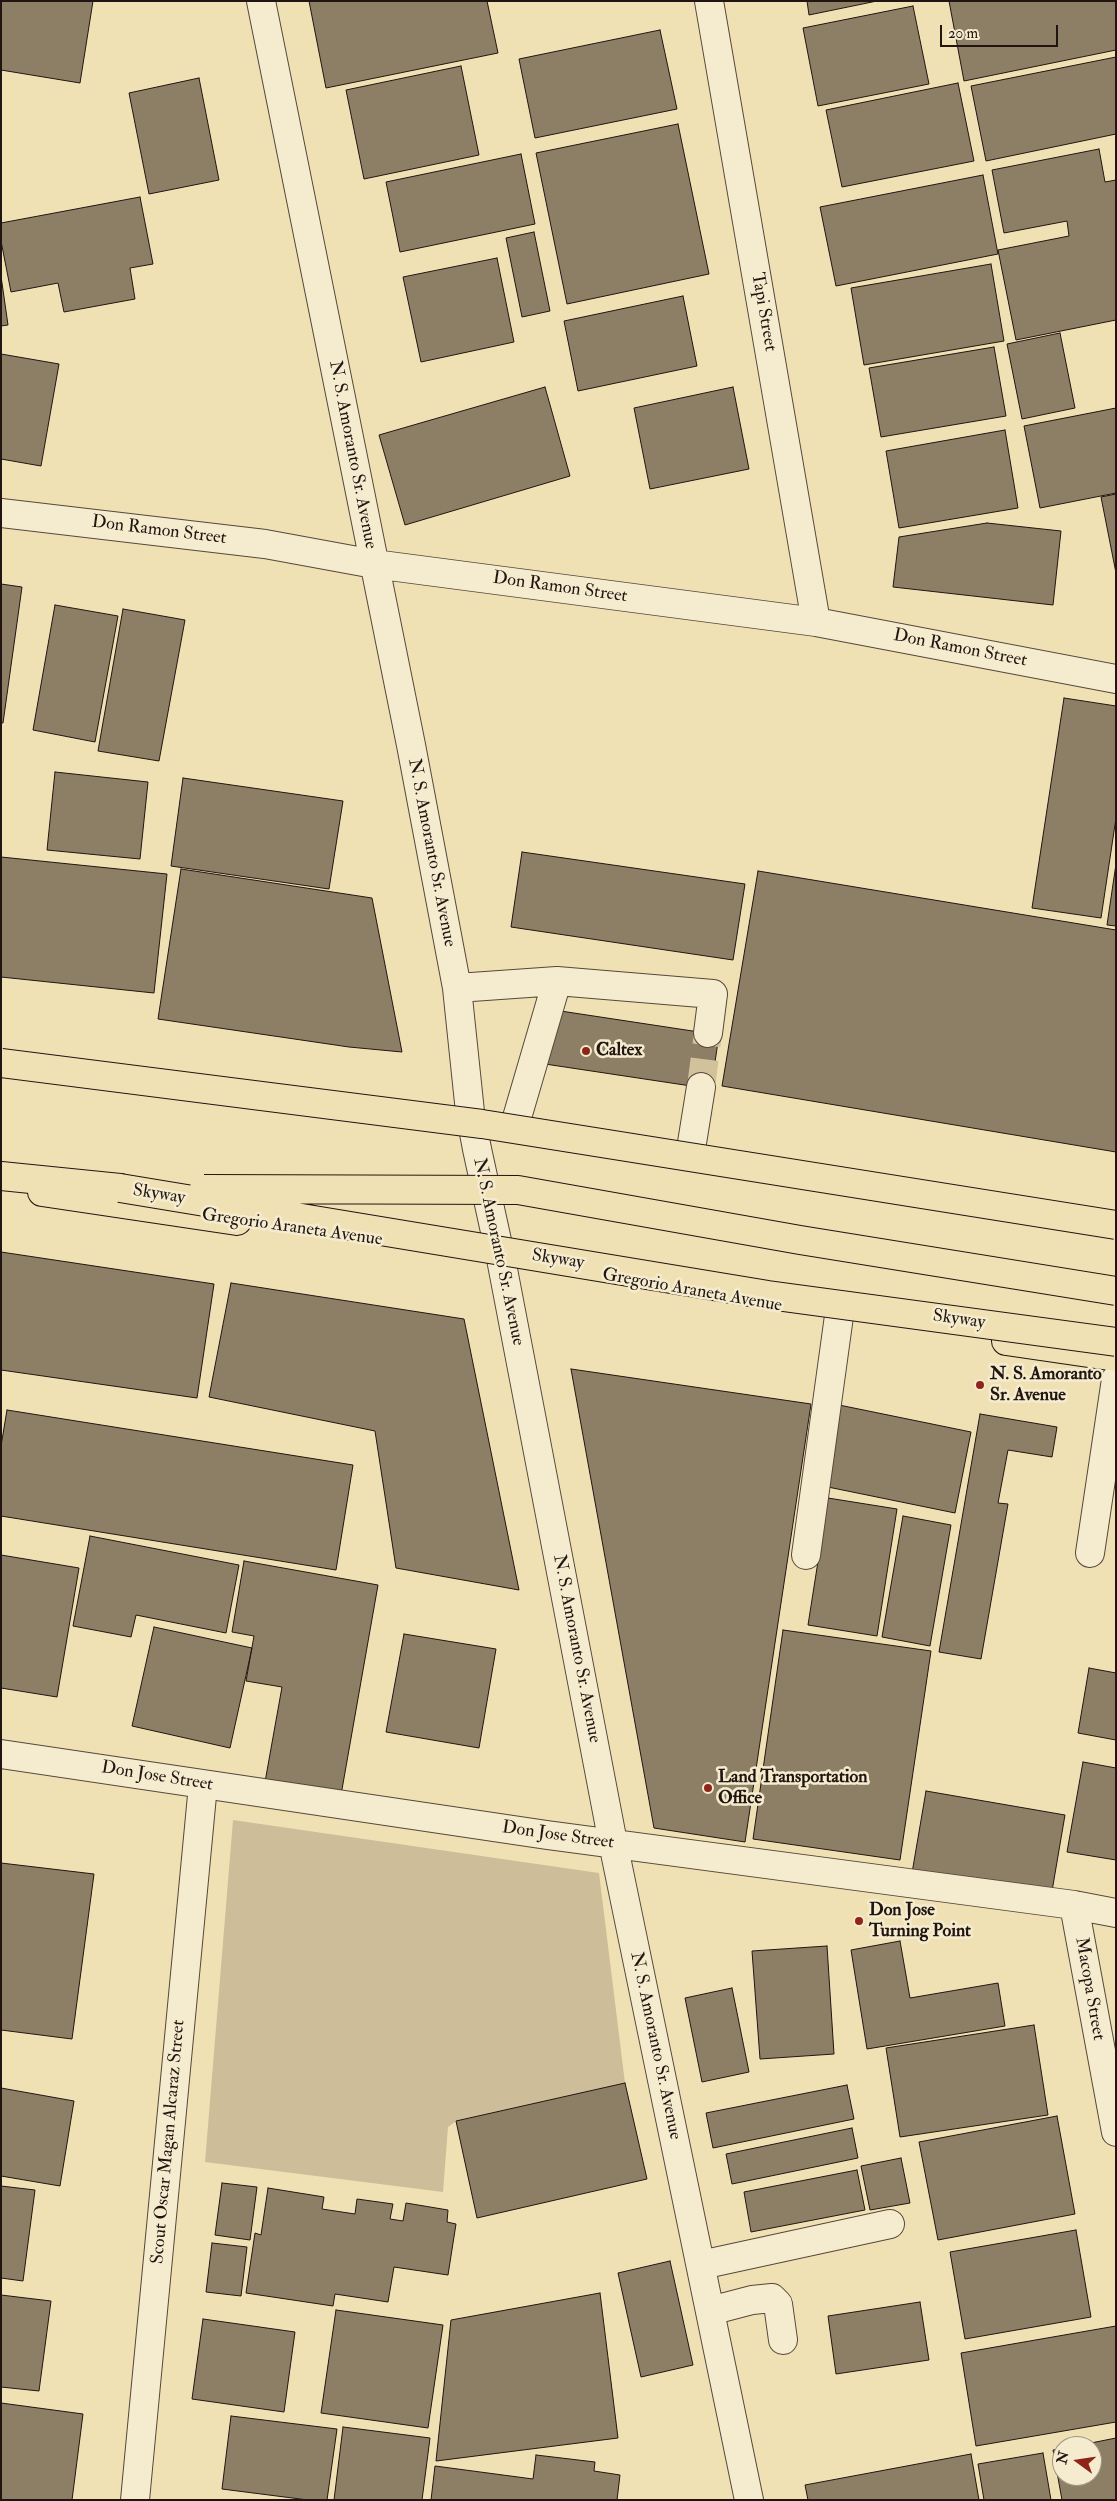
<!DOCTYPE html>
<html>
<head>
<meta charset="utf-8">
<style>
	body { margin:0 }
	#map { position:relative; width:1117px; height:2501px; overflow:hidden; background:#f0e1b5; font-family:"IM FELL Double Pica",serif }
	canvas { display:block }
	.frame { position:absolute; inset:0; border:2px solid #211511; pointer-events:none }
	.north { position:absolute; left:1052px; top:2436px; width:50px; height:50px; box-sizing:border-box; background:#f5eccf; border:1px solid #a09683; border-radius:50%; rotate:284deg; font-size:14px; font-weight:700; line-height:20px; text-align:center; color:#211511 }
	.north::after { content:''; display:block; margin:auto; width:18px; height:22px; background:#8f2418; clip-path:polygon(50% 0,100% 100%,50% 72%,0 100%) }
	.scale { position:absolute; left:940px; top:25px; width:118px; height:22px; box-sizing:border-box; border:2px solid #211511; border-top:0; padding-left:6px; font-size:15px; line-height:18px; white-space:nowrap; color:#211511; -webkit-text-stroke:4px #f5eccf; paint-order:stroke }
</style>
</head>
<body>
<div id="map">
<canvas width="1117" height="2501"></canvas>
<div class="frame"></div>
<div class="north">N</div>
<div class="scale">20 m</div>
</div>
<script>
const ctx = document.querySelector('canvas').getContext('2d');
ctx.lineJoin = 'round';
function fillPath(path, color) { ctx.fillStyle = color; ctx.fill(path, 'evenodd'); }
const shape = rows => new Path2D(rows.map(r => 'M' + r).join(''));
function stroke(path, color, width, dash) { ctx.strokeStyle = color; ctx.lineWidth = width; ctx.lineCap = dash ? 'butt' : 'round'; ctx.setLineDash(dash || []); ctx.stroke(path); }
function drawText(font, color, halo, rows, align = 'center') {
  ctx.font = font + ' "IM FELL Double Pica",serif'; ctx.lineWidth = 5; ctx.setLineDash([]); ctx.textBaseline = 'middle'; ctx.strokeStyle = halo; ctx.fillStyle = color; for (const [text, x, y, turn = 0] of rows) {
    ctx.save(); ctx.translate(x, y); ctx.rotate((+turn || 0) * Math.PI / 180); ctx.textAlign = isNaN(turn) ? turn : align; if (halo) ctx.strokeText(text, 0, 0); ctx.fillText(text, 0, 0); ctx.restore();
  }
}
const green = shape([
	[233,1820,599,1873,625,2083,456,2121,448,2127,443,2192,205,2162]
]);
const building = shape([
	[1,1,93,1,80,83,1,70,1,1],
	[309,1,487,1,498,53,326,88,309,1],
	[807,1,877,1,809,15,807,1],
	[949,1,1116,1,1116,50,964,81,949,1],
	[913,6,929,84,818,106,803,28,913,6],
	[660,30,677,109,535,138,519,59,660,30],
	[1116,57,1116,134,986,161,971,86,1116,57],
	[461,66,479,155,364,179,346,90,461,66],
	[199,78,219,180,149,194,129,93,199,78],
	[958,83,974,161,842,187,826,110,958,83],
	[678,124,709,274,567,304,536,153,678,124],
	[1099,149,1105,182,1116,180,1116,320,1016,340,998,250,1069,236,1067,221,1004,233,992,170,1099,149],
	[521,154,535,224,400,252,386,182,521,154],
	[983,175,998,254,836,286,820,207,983,175],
	[140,197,153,264,130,268,135,299,64,312,58,283,11,292,1,241,1,223,140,197],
	[534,232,550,311,522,317,506,238,534,232],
	[497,258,514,342,421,362,403,277,497,258],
	[991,264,1004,341,864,365,851,288,991,264],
	[1,276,8,325,1,326,1,276],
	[683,296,697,366,578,391,564,321,683,296],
	[1060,333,1075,408,1022,419,1007,344,1060,333],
	[994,347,1006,416,881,437,869,368,994,347],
	[1,354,59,364,41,466,1,459,1,354],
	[545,387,570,476,405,525,379,435,545,387],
	[733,387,749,469,650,489,634,408,733,387],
	[1116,408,1116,493,1040,508,1024,426,1116,408],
	[1005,430,1018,508,899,528,886,451,1005,430],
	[1116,494,1116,573,1101,497,1116,494],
	[987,523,1061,531,1053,605,893,587,899,537,987,523],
	[1,584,22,587,3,723,1,723,1,584],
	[55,605,118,616,95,742,33,730,55,605],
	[123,609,185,620,159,761,98,751,123,609],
	[1064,698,1116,706,1116,818,1101,918,1032,908,1064,698],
	[55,772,148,782,140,859,47,850,55,772],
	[183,778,343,801,329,889,171,866,183,778],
	[522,852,745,884,733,960,511,927,522,852],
	[1,857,167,874,154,993,1,977,1,857],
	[1116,864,1116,926,1107,925,1116,864],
	[181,869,372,898,402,1052,349,1047,158,1019,181,869],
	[758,871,1116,930,1116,1152,722,1086,758,871],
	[554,1010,719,1035,711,1089,545,1064,554,1010],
	[1,1252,214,1284,197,1398,1,1370,1,1252],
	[231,1283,464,1319,519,1590,396,1568,375,1431,209,1397,231,1283],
	[571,1369,811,1404,745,1842,654,1828,571,1369],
	[839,1405,971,1432,955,1513,823,1486,839,1405],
	[7,1410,353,1465,336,1570,1,1516,1,1446,7,1410],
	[980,1414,1057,1427,1052,1457,1008,1450,998,1503,1008,1504,981,1659,939,1652,980,1414],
	[828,1498,897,1509,877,1636,808,1625,828,1498],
	[903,1516,951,1525,930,1646,882,1637,903,1516],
	[90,1536,239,1565,226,1633,136,1615,131,1637,73,1626,90,1536],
	[1,1555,79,1568,57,1697,1,1688,1,1555],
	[244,1561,378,1585,341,1795,265,1782,282,1687,246,1681,254,1636,232,1632,244,1561],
	[154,1627,252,1648,230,1748,132,1726,154,1627],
	[783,1630,931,1651,900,1860,753,1839,783,1630],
	[404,1634,496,1649,479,1748,386,1732,404,1634],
	[1089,1668,1116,1673,1116,1740,1078,1733,1089,1668],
	[1083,1762,1116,1768,1116,1860,1067,1852,1083,1762],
	[926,1791,1065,1815,1051,1897,912,1873,926,1791],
	[1,1863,94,1874,72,2039,1,2030,1,1863],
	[900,1941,910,1998,998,1983,1005,2026,867,2049,851,1950,900,1941],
	[827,1946,834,2054,760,2059,752,1951,827,1946],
	[732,1988,749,2072,702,2082,685,1998,732,1988],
	[1034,2025,1048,2115,900,2137,886,2048,1034,2025],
	[625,2083,647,2179,477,2218,456,2121,625,2083],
	[847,2085,854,2119,713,2148,706,2113,847,2085],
	[1,2088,74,2101,60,2186,1,2176,1,2088],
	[1057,2116,1075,2214,938,2240,919,2142,1057,2116],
	[852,2128,858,2158,732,2184,726,2154,852,2128],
	[901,2158,910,2203,870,2210,861,2166,901,2158],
	[857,2170,865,2210,751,2232,744,2192,857,2170],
	[222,2183,257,2187,250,2240,215,2235,222,2183],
	[1,2186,35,2190,23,2281,1,2278,1,2186],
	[268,2188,324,2197,322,2209,355,2214,357,2199,393,2204,390,2219,403,2221,406,2203,448,2210,447,2222,456,2224,448,2275,394,2267,388,2302,335,2294,333,2306,246,2293,255,2233,261,2235,268,2188],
	[1076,2230,1091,2317,965,2339,950,2252,1076,2230],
	[212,2243,247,2247,241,2296,206,2292,212,2243],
	[670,2261,693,2365,641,2377,618,2273,670,2261],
	[600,2293,618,2438,436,2461,451,2320,600,2293],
	[1,2295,51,2301,39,2391,1,2387,1,2295],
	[920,2302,929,2360,836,2374,828,2316,920,2302],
	[336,2310,443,2325,428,2428,321,2413,336,2310],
	[203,2319,295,2332,284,2412,192,2399,203,2319],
	[1116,2326,1116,2422,976,2446,961,2353,1116,2326],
	[1,2403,83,2414,72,2500,1,2500,1,2403],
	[231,2416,337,2429,327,2500,308,2500,222,2489,231,2416],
	[343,2427,430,2438,422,2500,334,2500,343,2427],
	[1116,2438,1116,2500,1062,2500,1053,2450,1062,2449,1062,2476,1092,2476,1092,2446,1076,2446,1116,2438],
	[1043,2453,1051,2500,984,2500,978,2464,1043,2453],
	[971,2454,979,2500,808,2500,805,2485,971,2454],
	[536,2455,595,2462,594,2471,620,2475,617,2500,431,2500,435,2466,533,2479,536,2455]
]);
const minorTunnel = shape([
	[701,1087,708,1033]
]);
const minor = shape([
	[261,1,411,745,457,988,470,1112,477,1149,501,1259,613,1843,749,2500],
	[709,1,816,622],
	[1,513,265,544,374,564,816,622,1116,679],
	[457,988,557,981],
	[516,1121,557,981,713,994,708,1033],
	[691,1149,701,1087],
	[1090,1553,1116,1379],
	[806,1555,839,1316],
	[1,1754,547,1835,1074,1905,1116,1913],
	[1074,1905,1116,2132],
	[701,2265,890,2224],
	[710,2311,752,2300,772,2298,778,2304,783,2340],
	[135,2500,203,1785]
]);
const major = shape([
	[42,1192,237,1221],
	[1006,1341,1116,1357]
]);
const highway = shape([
	[1,1176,120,1188]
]);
const highwayBridge = shape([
	[1,1063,482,1124,1116,1225],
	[120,1188,768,1295,1116,1342],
	[204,1189,518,1190,800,1240,1116,1291]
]);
const markers = [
	[586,1051,5,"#8f2418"],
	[980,1385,5,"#8f2418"],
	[708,1788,5,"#8f2418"],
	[859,1921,5,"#8f2418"]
];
const streetNames = [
	["Tapi Street",763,312,80],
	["N. S. Amoranto Sr. Avenue",352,455,79],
	["Don Ramon Street",159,531,7],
	["Don Ramon Street",560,588,8],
	["Don Ramon Street",960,649,11],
	["N. S. Amoranto Sr. Avenue",431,853,79],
	["Skyway",159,1195,9],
	["Gregorio Araneta Avenue",292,1228,8],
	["N. S. Amoranto Sr. Avenue",498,1252,78],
	["Skyway",558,1260,9],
	["Gregorio Araneta Avenue",692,1291,10],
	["Skyway",959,1320,8],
	["N. S. Amoranto Sr. Avenue",576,1649,79],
	["Don Jose Street",157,1777,9],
	["Don Jose Street",558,1836,8],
	["Macopa Street",1089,1989,80],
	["N. S. Amoranto Sr. Avenue",655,2046,78],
	["Scout Oscar Magan Alcaraz Street",169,2142,-85]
];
const poiNames = [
	["Caltex",596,1051],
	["N. S. Amoranto",990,1375],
	["Sr. Avenue",990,1396],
	["Land Transportation",718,1778],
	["Office",718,1799],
	["Don Jose",869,1911],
	["Turning Point",869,1932]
];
fillPath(green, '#cdbe99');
fillPath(building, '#8d7f66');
stroke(building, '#211511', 1);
stroke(minorTunnel, '#d1c29c', 28, [28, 14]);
stroke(minor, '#55483a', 30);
stroke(major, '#211511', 30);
stroke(highway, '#211511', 30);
stroke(minor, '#f5eccf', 28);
stroke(major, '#f0e1b5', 28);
stroke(highway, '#f0e1b5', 28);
stroke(highwayBridge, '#211511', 30, []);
stroke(highwayBridge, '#f0e1b5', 28);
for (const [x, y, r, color] of markers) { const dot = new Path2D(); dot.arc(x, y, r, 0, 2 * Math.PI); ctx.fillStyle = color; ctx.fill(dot); stroke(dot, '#f5eccf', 2); }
drawText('18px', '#211511', '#f5eccf', streetNames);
drawText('bold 18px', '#211511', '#f5eccf', poiNames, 'left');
</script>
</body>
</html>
